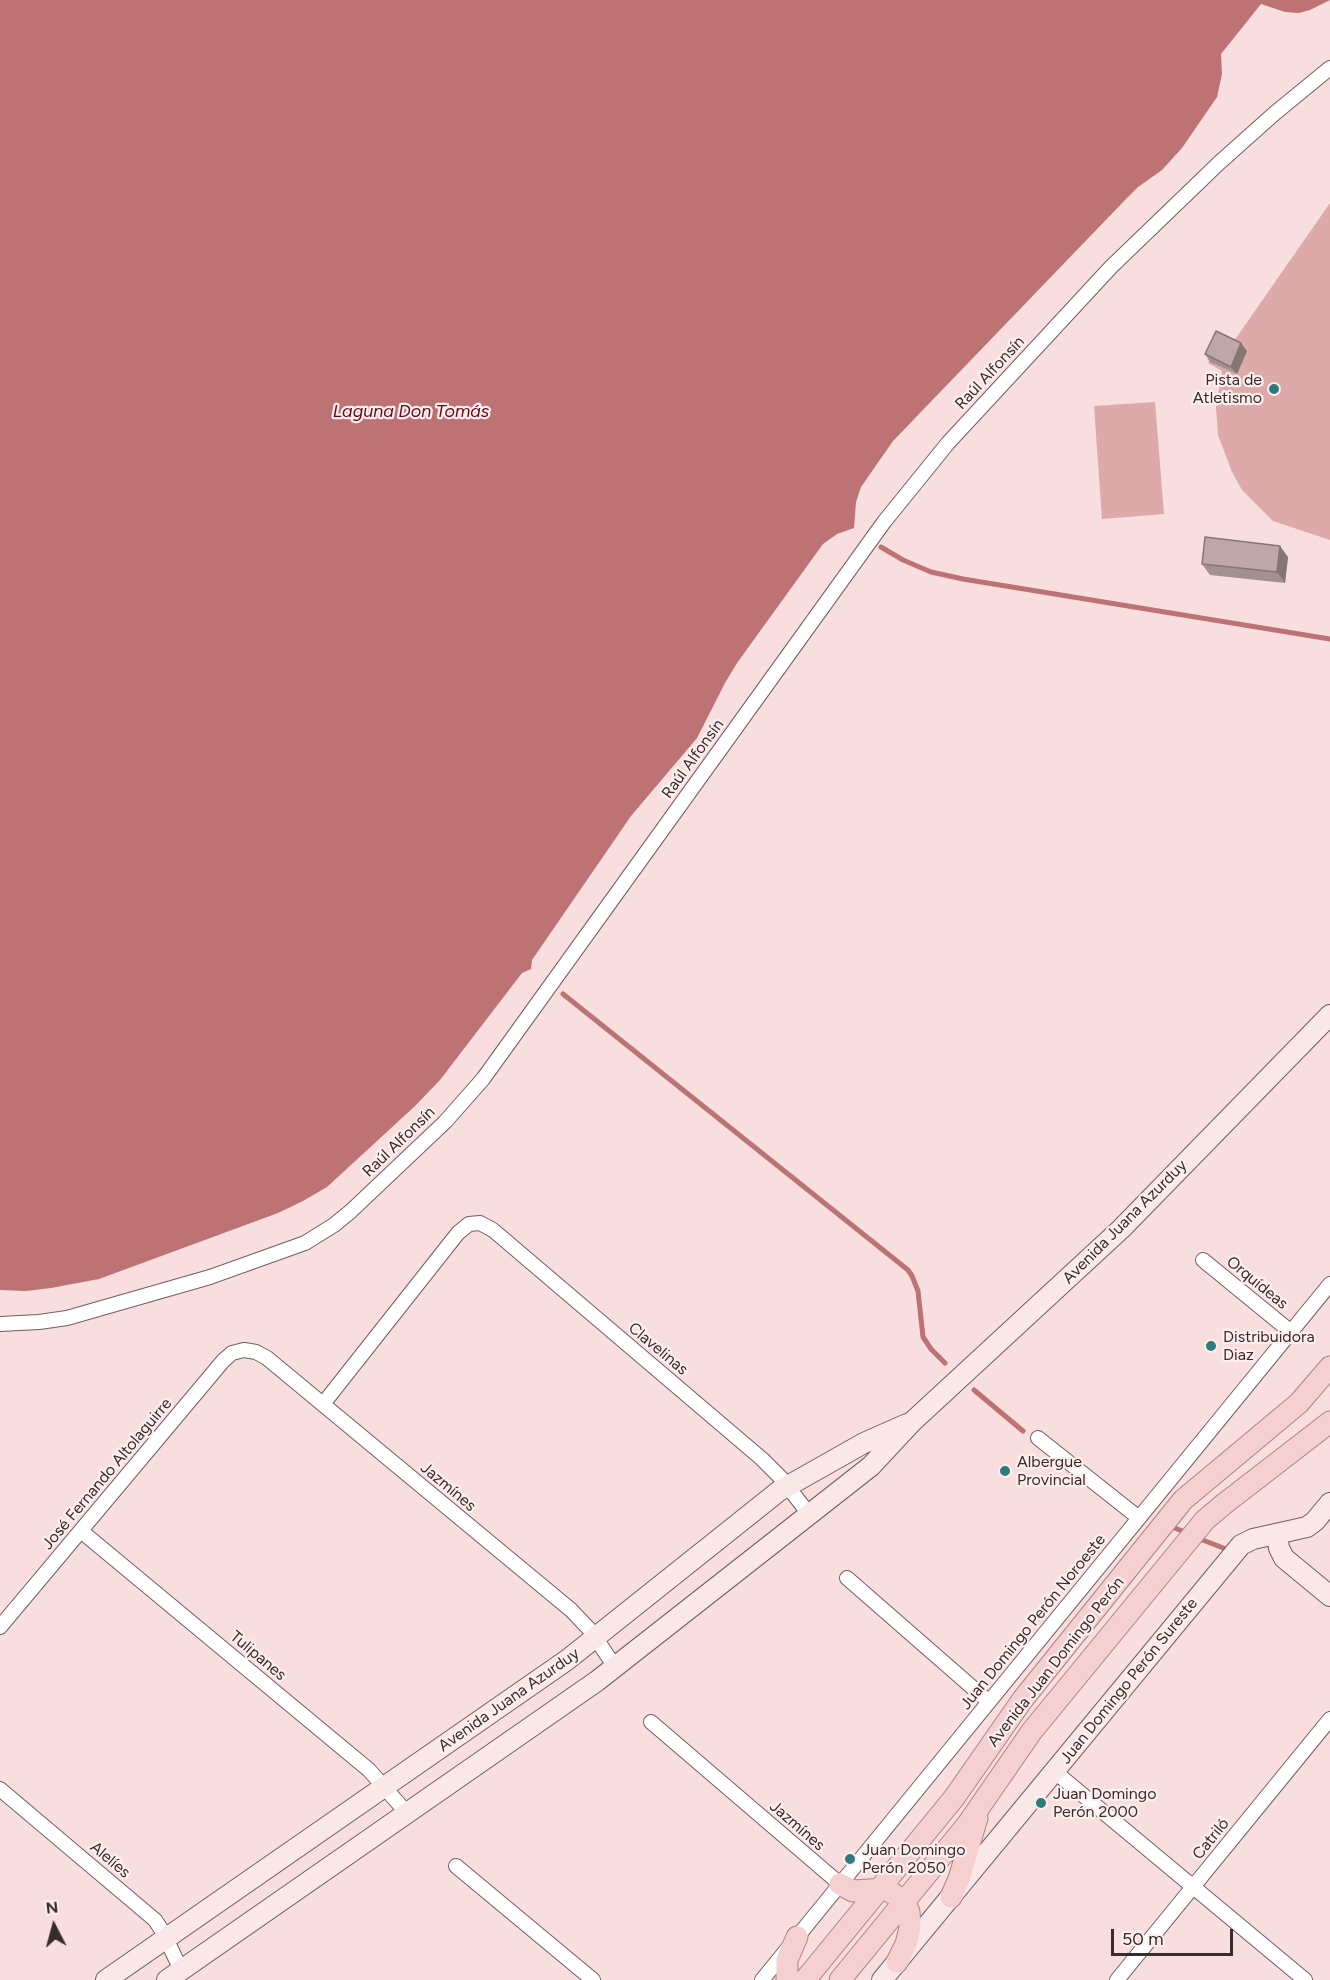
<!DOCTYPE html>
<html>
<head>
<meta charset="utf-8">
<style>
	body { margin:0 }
	#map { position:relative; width:1330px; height:1980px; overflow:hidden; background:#f8dede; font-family:Figtree,sans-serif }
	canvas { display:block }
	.north { position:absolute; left:24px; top:1896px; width:60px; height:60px; -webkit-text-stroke:4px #feeeee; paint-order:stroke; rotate:354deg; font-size:16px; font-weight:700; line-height:24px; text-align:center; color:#352c2b }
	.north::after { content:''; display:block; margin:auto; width:21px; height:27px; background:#352c2b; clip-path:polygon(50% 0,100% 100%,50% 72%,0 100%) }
	.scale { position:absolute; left:1111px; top:1929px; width:122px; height:27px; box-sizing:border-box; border:3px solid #352c2b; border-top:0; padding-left:8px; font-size:18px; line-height:21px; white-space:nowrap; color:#352c2b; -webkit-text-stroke:4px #feeeee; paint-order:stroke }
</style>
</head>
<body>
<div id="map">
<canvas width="1330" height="1980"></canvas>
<div class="north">N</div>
<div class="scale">50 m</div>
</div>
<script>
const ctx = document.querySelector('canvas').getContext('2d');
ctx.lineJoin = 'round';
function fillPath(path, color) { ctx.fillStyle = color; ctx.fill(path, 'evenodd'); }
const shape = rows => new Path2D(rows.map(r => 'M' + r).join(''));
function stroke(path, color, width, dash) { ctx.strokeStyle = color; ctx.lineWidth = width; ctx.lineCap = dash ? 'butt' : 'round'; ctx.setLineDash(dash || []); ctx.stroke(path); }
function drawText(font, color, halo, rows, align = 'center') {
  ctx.font = font + ' Figtree,sans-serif'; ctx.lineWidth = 4.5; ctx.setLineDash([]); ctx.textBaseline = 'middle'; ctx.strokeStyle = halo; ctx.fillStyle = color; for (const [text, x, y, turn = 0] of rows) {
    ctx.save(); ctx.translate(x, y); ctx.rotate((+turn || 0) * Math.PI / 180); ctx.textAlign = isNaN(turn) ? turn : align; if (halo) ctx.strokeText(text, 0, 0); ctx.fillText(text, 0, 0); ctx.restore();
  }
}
const green = shape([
	[1330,203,1330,540,1273,521,1242,490,1232,472,1218,435,1216,407,1222,371,1208,363,1221,336,1234,341],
	[1155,402,1164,514,1102,519,1094,406]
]);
const water = shape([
	[0,0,1330,0,1310,10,1299,13,1285,12,1261,4,1221,54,1222,74,1217,97,1182,148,1162,170,1138,187,1125,200,893,441,861,487,856,502,854,528,837,534,823,544,737,663,725,683,697,738,631,816,532,960,531,969,522,973,440,1080,415,1106,327,1187,303,1201,278,1213,99,1279,51,1288,26,1291,0,1290]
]);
const stream = shape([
	[881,547,903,560,931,572,963,579,1330,639],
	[563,994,908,1270,912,1276,918,1291,923,1337,931,1349,945,1363],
	[974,1390,1023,1431],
	[1172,1527,1185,1532],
	[1200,1539,1226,1549]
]);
const street = shape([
	[1203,1260,1291,1332],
	[0,1324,39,1322,67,1318,210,1277,305,1243,334,1225,351,1211,445,1122,483,1079,884,522,948,443,1111,267,1219,163,1275,113,1330,68],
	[323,1404,458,1233,469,1224,480,1223,493,1230,762,1459,781,1478,809,1514],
	[1038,1438,1139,1518],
	[81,1531,369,1770,407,1813],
	[847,1578,989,1702],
	[0,1627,223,1361,232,1353,244,1350,256,1352,267,1358,571,1610,591,1631,615,1667],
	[651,1722,840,1884],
	[1054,1771,1305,1980],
	[0,1789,155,1920,163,1932,181,1970],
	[456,1866,593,1980],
	[762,1980,1330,1284],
	[1117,1980,1330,1719]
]);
const secondary = shape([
	[1277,1535,1279,1548,1284,1558,1330,1596],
	[106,1980,567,1660,779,1491,864,1443,907,1424],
	[167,1980,597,1681,871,1466,912,1422,1121,1229,1330,1015],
	[882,1980,1241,1545,1253,1539,1307,1527,1315,1521,1330,1503]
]);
const primary = shape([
	[840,1884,853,1891,886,1889,904,1901,909,1912,910,1928,906,1944,897,1962],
	[951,1897,959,1879,977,1818],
	[787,1980,787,1960,797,1937],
	[805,1980,954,1798,1023,1699,1183,1500,1299,1403,1330,1367],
	[840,1980,967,1825,1032,1731,1205,1520,1224,1504,1330,1422]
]);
const wall = shape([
	[1247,351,1237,374,1210,362,1205,354],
	[1288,557,1285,583,1210,575,1202,564]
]);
const shadedWall = shape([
	[1241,343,1247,351,1237,374,1231,367],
	[1280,546,1288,557,1285,583,1277,572]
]);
const building = shape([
	[1216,331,1241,343,1231,367,1205,354,1216,331],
	[1205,537,1280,546,1277,572,1202,564,1205,537]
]);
const markers = [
	[1274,389,6,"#30797c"],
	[1211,1346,6,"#30797c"],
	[1005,1471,6,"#30797c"],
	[1041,1803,6,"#30797c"],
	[850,1859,6,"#30797c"]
];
const streetNames = [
	["Raúl Alfonsín",990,373,-47],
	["Raúl Alfonsín",693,759,-54],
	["Raúl Alfonsín",399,1142,-44],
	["Avenida Juana Azurduy",1125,1222,-45],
	["Orquídeas",1257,1283,39],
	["Clavelinas",658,1349,40],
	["José Fernando Altolaguirre",107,1474,-50],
	["Jazmínes",448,1487,40],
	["Juan Domingo Perón Noroeste",1033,1622,-51],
	["Tulipanes",258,1656,40],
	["Avenida Juan Domingo Perón",1056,1662,-52],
	["Juan Domingo Perón Sureste",1129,1681,-51],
	["Avenida Juana Azurduy",509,1700,-35],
	["Jazmínes",797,1826,41],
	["Catriló",1211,1839,-51],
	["Alelíes",110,1860,40]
];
const poiNames = [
	["Pista de",1262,380,"right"],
	["Atletismo",1262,398,"right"],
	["Distribuidora",1223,1337],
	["Diaz",1223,1355],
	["Albergue",1017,1462],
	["Provincial",1017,1480],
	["Juan Domingo",1053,1794],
	["Perón 2000",1053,1812],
	["Juan Domingo",862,1850],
	["Perón 2050",862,1868]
];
const waterNames = [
	["Laguna Don Tomás",411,412]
];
fillPath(green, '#dda9a9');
fillPath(water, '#bd7273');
stroke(stream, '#bd7273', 5);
stroke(street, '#745e5e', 16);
stroke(secondary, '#745e5e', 22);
stroke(primary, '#ad8282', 23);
stroke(street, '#fff', 14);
stroke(secondary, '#fae8e8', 20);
stroke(primary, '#f5d0d0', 21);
fillPath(wall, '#a59090');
fillPath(shadedWall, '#867575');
fillPath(building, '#c0a7a7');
stroke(building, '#867575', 1.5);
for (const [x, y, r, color] of markers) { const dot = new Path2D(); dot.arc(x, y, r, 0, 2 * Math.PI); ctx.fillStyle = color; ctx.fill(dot); stroke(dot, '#feeeee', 2); }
drawText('16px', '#352c2b', '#feeeee', streetNames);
drawText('16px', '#352c2b', '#feeeee', poiNames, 'left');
drawText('italic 18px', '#650619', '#feeeee', waterNames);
</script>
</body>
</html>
